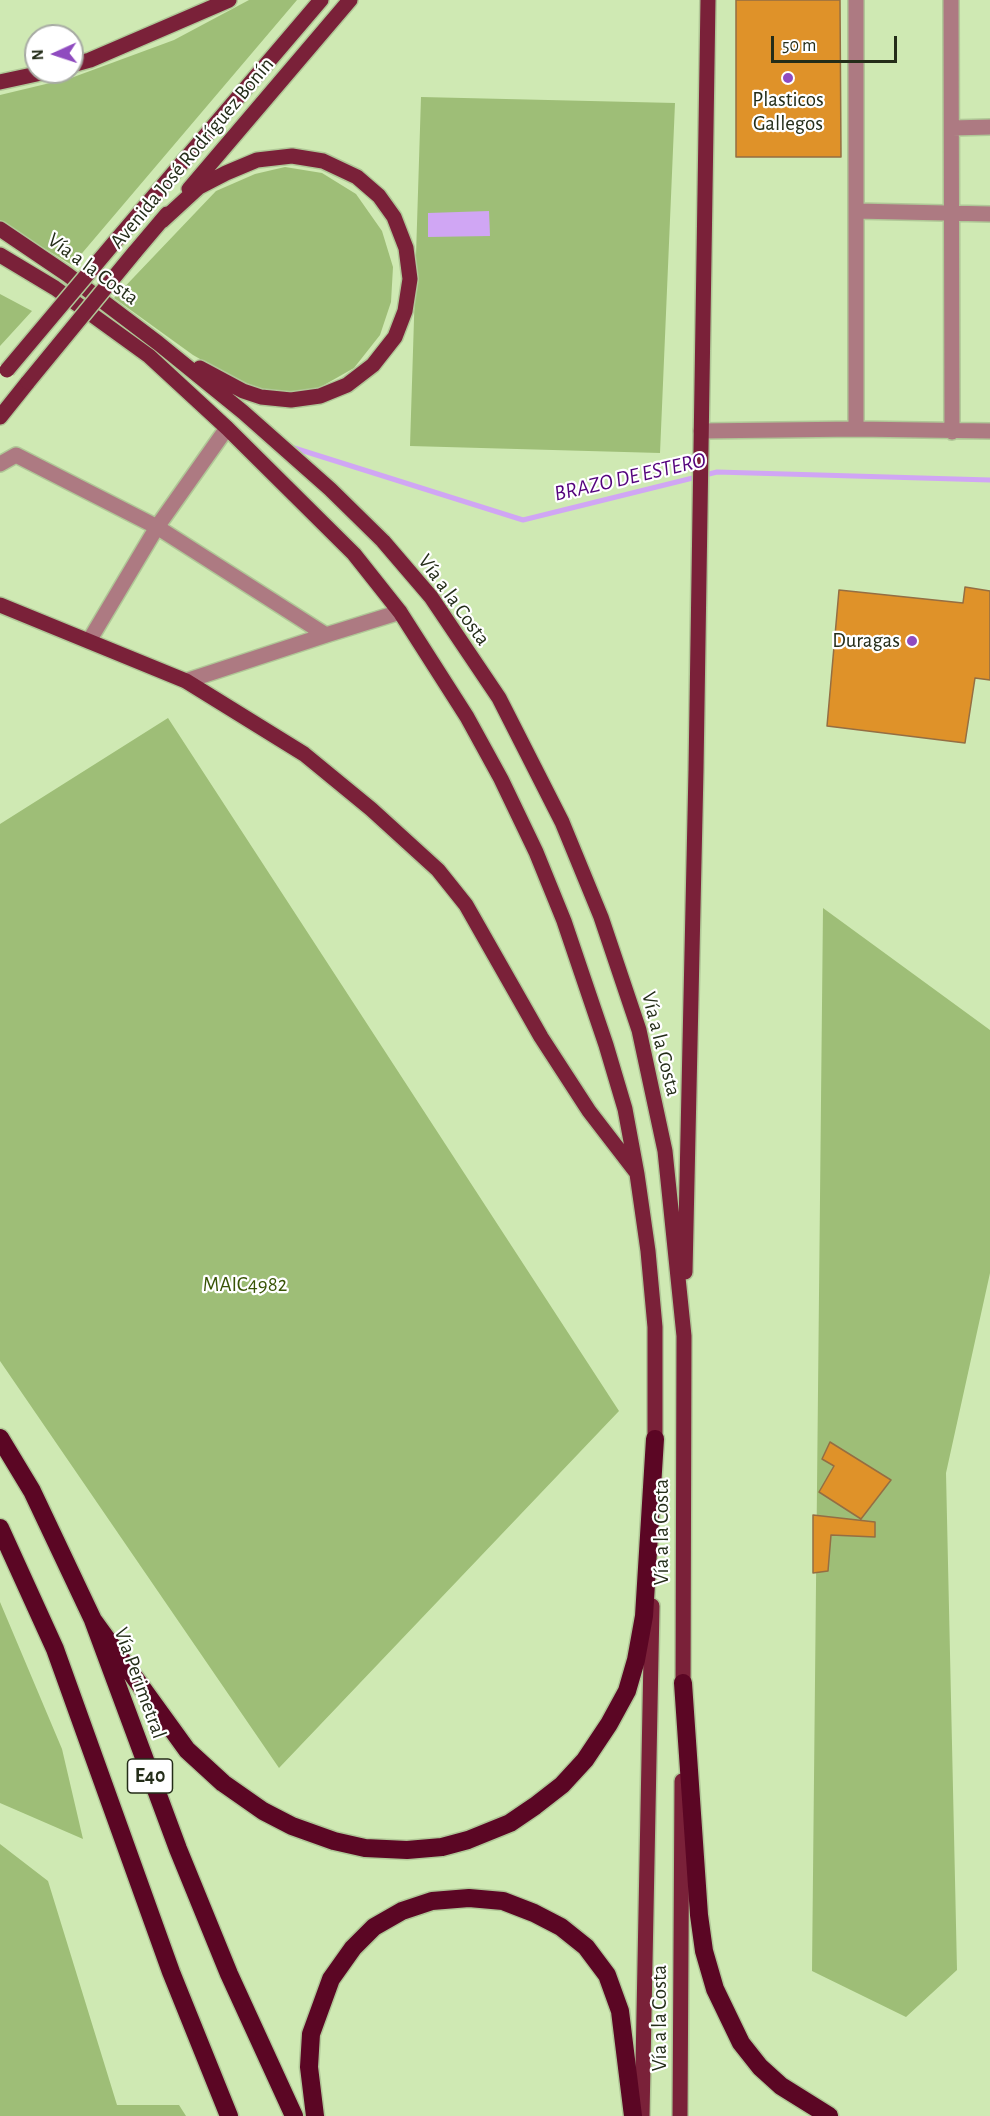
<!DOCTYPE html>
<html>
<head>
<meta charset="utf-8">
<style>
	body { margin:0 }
	#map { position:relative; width:990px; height:2116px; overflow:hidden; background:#cfe9b3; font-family:"Alegreya Sans",sans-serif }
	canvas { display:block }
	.north { position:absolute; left:24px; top:24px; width:60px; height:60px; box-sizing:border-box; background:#fff; border:2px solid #a7aba3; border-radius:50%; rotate:267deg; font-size:16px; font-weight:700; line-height:24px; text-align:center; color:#242d19 }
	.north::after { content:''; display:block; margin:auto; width:21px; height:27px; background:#8f4bbf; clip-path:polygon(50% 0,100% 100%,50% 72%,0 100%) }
	.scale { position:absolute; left:771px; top:36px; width:126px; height:27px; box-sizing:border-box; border:3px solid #242d19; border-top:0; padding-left:8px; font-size:18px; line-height:21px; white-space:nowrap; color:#242d19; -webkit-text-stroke:4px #fff; paint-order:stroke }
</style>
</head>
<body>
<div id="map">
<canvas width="990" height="2116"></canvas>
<div class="north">N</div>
<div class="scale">50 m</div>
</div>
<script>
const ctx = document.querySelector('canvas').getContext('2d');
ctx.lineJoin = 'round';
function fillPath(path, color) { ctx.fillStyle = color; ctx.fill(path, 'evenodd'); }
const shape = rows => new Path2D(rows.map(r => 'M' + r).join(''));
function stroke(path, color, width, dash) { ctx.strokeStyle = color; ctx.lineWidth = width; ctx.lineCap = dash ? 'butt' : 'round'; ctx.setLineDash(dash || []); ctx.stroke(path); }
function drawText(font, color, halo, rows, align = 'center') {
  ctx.font = font + ' "Alegreya Sans",sans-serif'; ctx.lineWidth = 4.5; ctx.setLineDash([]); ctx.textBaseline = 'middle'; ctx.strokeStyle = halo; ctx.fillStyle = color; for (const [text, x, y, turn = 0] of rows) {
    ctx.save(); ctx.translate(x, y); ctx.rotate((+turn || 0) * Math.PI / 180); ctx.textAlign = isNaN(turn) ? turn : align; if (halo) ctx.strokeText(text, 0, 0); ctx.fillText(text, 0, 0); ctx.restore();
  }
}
const green = shape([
	[249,0,297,0,72,265,0,222,0,95,71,78,174,40],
	[421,97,675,103,660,453,410,446],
	[285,167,322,173,356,194,382,231,393,267,391,302,380,335,354,368,317,389,277,394,251,388,193,355,114,298,216,191,255,174],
	[0,294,32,311,0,346],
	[168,718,619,1411,279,1768,0,1361,0,824],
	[823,908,990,1030,990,1273,946,1473,957,1970,906,2017,812,1971],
	[0,1602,62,1749,83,1839,0,1803],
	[0,1844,48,1881,117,2105,179,2105,186,2116,0,2116]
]);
const water = shape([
	[489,211,490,236,428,237,428,213]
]);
const stream = shape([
	[291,447,523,520,717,472,990,480]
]);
const building = shape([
	[736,0,840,0,841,157,736,157,736,0],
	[965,587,990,591,990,680,975,678,965,743,827,726,839,590,963,603,965,587],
	[830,1442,891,1480,861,1519,819,1492,834,1466,822,1459,830,1442],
	[813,1515,875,1522,875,1537,831,1535,828,1571,813,1573,813,1515]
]);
const minor = shape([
	[951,0,952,432],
	[952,128,990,127],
	[856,211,990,214],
	[856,429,856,0],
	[701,431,856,429,990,431],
	[0,464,16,455,157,527,326,635,400,612],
	[89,641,157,527,227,428],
	[186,681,326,635]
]);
const major = shape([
	[72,65,90,60,229,0],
	[0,82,46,72],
	[189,189,350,0],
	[162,221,199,187,226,173,257,160,292,156,323,161,357,177,379,196,394,217,406,248,410,279,405,311,395,337,373,365,347,385,320,396,291,400,261,397,243,391,200,368],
	[0,229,68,275,158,343,243,412,330,489,383,541,431,597,499,698,562,822,601,917,639,1030,665,1151,684,1336,683,1694],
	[118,238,321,0],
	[134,253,167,214],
	[0,255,55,288,149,356,227,428,354,554,400,612,467,717,501,779,536,852,564,921,606,1045,625,1109,637,1174,648,1251,655,1327,655,1450],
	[0,417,28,382],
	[0,605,186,681,304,754,371,809,438,870,466,905,541,1037,589,1111,636,1172],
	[685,1272,696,770,708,0],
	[642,2116,652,1606],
	[680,2116,682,1781]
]);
const highway = shape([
	[0,1438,32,1491,93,1620,178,1849,229,1974,294,2116],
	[0,1528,55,1649,171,1972,229,2116],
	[93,1620,187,1750,223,1783,263,1811,292,1826,334,1841,365,1848,407,1850,442,1847,468,1840,510,1823,535,1806,562,1785,585,1760,609,1724,627,1691,636,1660,644,1616,655,1439],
	[683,1683,699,1915,704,1951,715,1989,741,2043,760,2067,781,2086,829,2116],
	[315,2116,309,2067,311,2034,331,1979,353,1948,374,1927,402,1911,432,1901,469,1898,503,1901,534,1913,561,1927,586,1947,607,1975,620,2011,633,2116]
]);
const majorBridge = shape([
	[7,370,118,238],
	[28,382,134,253]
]);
const markers = [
	[788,78,6,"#8f4bbf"],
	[912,641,6,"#8f4bbf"]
];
const shields = [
	[150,1776,45]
];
const shieldNames = [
	["E40",150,1776]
];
const poiNames = [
	["Plasticos",788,100],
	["Gallegos",788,124],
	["Duragas",900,641,"right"]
];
const streetNames = [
	["Avenida José Rodríguez Bonín",192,153,-50],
	["Vía a la Costa",93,269,36],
	["Vía a la Costa",454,600,54],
	["Vía a la Costa",661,1044,76],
	["Vía a la Costa",662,1532,-90],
	["Vía Perimetral",140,1683,70],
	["Vía a la Costa",660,2018,-90]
];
const parkNames = [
	["MAIC4982",245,1285]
];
const waterNames = [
	["BRAZO DE ESTERO",630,477,-13]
];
fillPath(green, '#9ebe77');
fillPath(water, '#d0a6f4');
stroke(stream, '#d0a6f4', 5);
fillPath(building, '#df9229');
stroke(building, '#946e43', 1.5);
stroke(minor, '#b0c797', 18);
stroke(major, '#b0c797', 18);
stroke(highway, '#b0c797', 21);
stroke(minor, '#ad7a82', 15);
stroke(major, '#7a2139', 15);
stroke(highway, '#5b0624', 18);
stroke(majorBridge, '#b0c797', 18, []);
stroke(majorBridge, '#7a2139', 15);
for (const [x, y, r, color] of markers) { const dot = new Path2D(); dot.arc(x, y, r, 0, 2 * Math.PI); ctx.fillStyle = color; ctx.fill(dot); stroke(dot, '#fff', 2); }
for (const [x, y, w] of shields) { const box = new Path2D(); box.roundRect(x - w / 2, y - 17, w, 34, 4.5); ctx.fillStyle = '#fff'; ctx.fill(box); stroke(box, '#242d19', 1.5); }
drawText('bold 20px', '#242d19', null, shieldNames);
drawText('21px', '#242d19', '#fff', poiNames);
drawText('21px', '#242d19', '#fff', streetNames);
drawText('21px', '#385405', '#fff', parkNames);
drawText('italic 22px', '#53027c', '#fff', waterNames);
</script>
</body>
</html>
